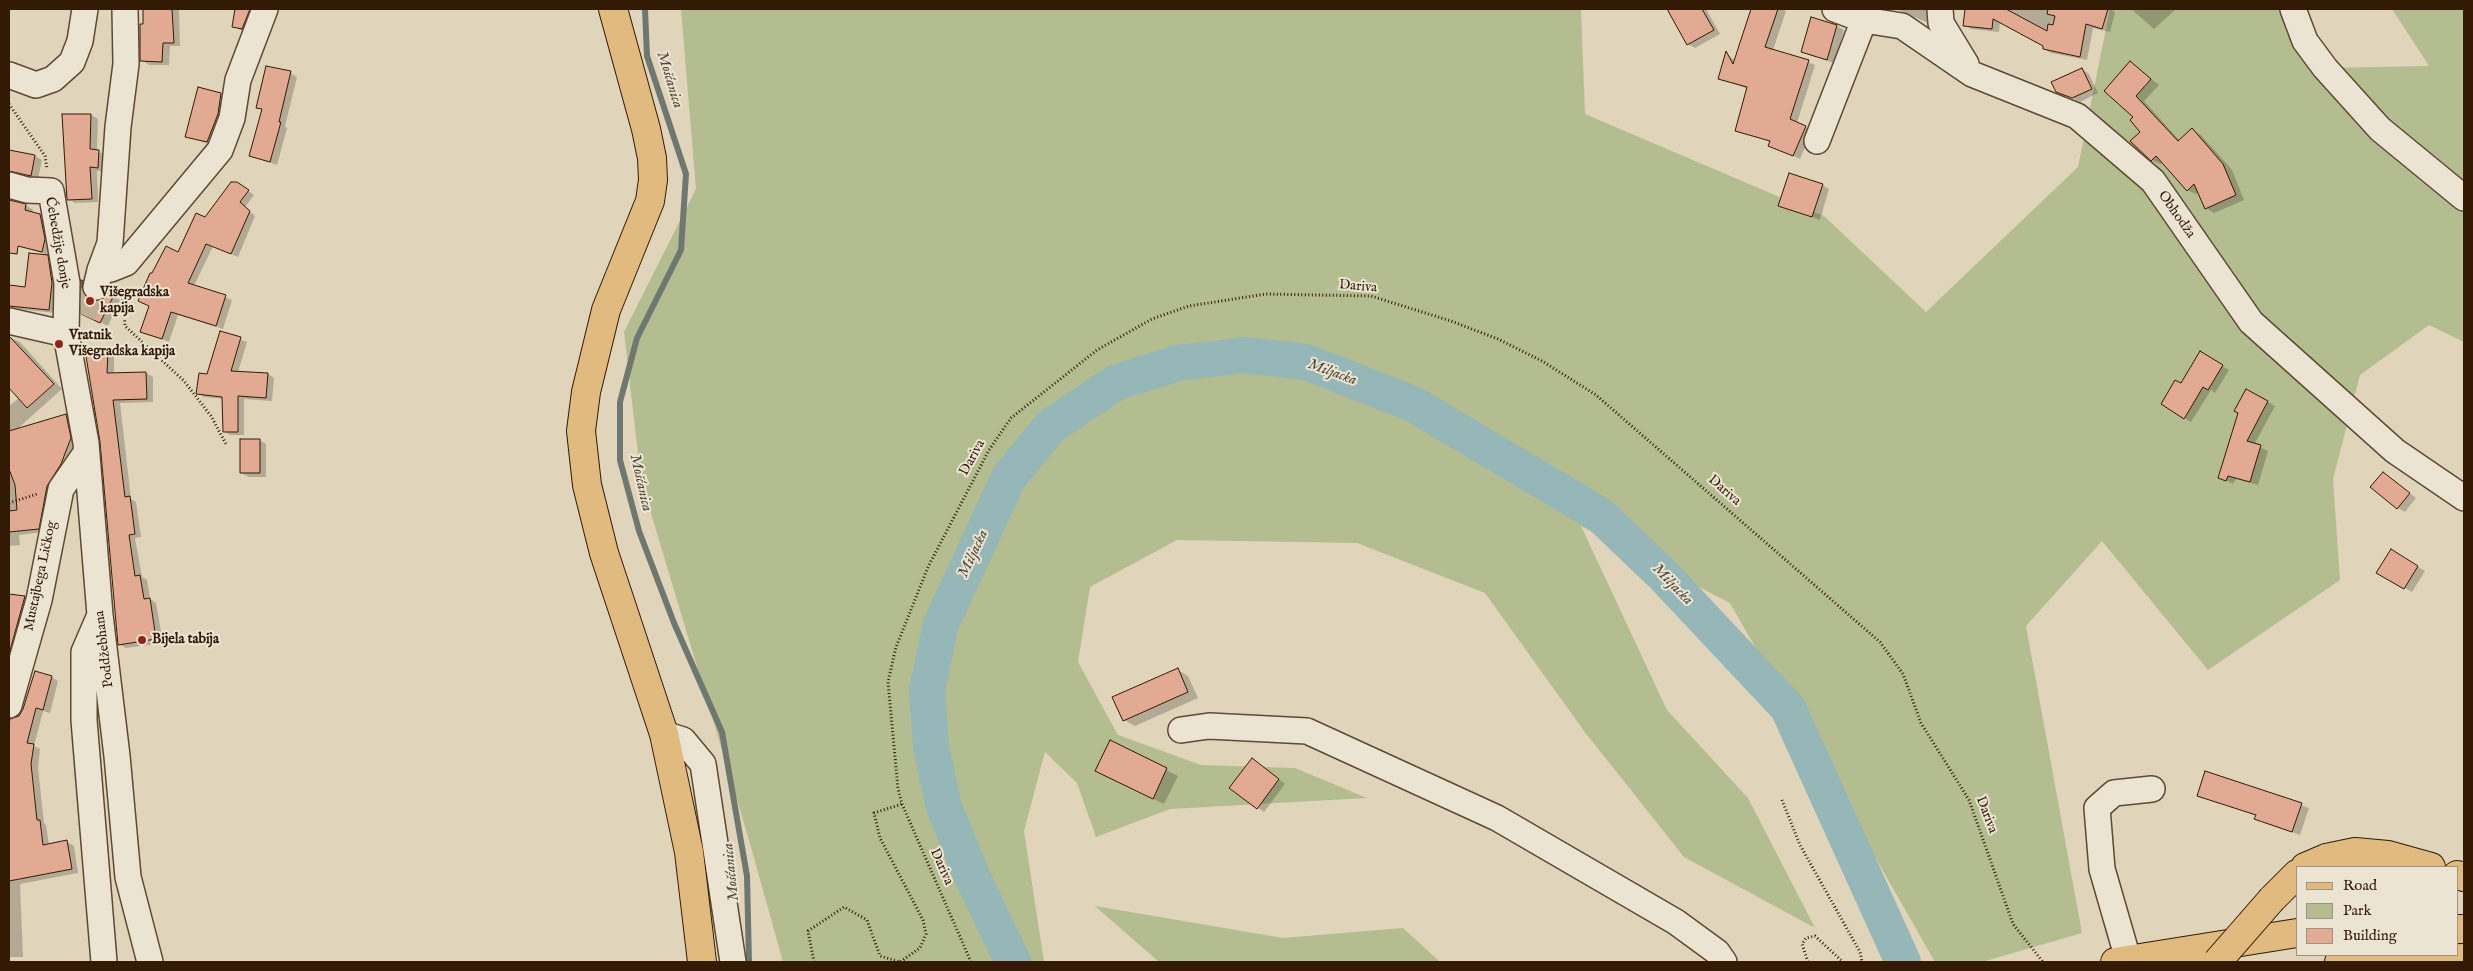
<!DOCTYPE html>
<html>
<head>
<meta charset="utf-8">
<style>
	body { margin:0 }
	#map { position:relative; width:2473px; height:971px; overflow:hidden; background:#e0d5bb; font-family:"IM FELL English",serif }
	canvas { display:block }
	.frame { position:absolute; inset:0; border:10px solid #331a05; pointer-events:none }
	.legend { position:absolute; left:2296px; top:866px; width:162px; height:90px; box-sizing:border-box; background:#ebe4d3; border:1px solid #a19381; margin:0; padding:6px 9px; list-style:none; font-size:15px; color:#331a05 }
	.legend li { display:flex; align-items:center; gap:10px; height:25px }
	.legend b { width:25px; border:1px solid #a19381 }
</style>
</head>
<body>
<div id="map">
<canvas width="2473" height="971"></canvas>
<div class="frame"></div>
<ul class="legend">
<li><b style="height:6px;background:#e0ba7e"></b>Road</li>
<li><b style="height:14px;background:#b4bd8f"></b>Park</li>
<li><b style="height:14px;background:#e2a993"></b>Building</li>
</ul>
</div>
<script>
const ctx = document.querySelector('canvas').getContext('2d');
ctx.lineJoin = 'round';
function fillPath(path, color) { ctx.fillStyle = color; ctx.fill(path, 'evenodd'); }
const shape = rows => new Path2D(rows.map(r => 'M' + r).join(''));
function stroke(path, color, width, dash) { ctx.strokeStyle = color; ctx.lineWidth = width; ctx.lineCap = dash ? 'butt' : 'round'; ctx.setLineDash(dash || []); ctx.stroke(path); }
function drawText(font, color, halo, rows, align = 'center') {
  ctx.font = font + ' "IM FELL English",serif'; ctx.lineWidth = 4; ctx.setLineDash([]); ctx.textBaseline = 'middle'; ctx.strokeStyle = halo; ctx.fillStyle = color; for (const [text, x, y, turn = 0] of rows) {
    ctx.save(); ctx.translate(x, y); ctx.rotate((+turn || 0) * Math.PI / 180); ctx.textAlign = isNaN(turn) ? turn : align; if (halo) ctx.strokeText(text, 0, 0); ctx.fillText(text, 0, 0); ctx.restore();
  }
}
const green = shape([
	[681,9,1581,9,1585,114,1824,216,1926,312,2078,167,2110,9,2281,9,2325,68,2429,66,2392,9,2464,9,2464,342,2429,325,2360,375,2333,479,2340,580,2208,670,2102,541,2026,626,2082,933,1982,962,1935,962,1730,603,1581,526,1667,710,1748,798,1815,928,1684,857,1584,731,1485,593,1357,543,1177,540,1090,587,1078,662,1118,735,1201,765,1295,768,1367,798,1170,809,1096,837,1077,783,1045,752,1024,831,1044,962,783,962,749,840,641,480,624,332,696,189],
	[1095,906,1283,938,1403,928,1440,962,1159,962]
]);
const shadow = shape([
	[145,9,179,9,180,46,170,46,169,65,149,65,142,60],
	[237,9,258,9,249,33,233,27],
	[1677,9,1706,9,1720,34,1695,48,1688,44,1671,12],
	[1752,9,1782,9,1786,11,1773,50,1815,65,1797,123,1812,131,1800,159,1777,149,1771,142,1736,130,1748,89,1719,78,1726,53,1735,61],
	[1897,9,1934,9,1933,25,1907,14],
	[1966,9,2110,9,2115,12,2110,32,2093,28,2087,60,2051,53,2044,49,2045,46,2000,22,1999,32,1971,29,1964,25],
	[2131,9,2174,9,2175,10,2154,29],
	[1837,26,1844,30,1834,63,1802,52],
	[2130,62,2159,85,2144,101,2180,141,2192,130,2201,135,2232,170,2244,200,2214,213,2206,208,2199,192,2196,194,2187,190,2163,162,2160,164,2152,160,2135,117],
	[2082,69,2089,74,2098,93,2080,102,2057,91],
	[290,73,297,77,285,126,287,128,277,165,250,156,263,110,258,108],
	[199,88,228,98,215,146,186,136],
	[91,115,98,119,97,151,106,155,105,171,97,171,98,202,75,203,68,199],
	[9,151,35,156,42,160,38,179,20,174,9,176],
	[1822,185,1829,189,1820,220,1780,205],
	[244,188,254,195,245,207,255,216,238,257,213,246,194,286,232,300,223,329,178,315,169,342,142,331,178,254,206,219],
	[9,201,26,205,33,210,32,213,47,220,52,244,48,257,54,261,56,313,9,308,9,286,26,288,48,255,9,243],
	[82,282,89,286,89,297,95,302,101,302,109,294,120,300,108,326,82,313],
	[221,333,247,342,238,372,268,374,274,378,272,401,244,399,244,435,230,435,224,431,224,399,204,397,197,393,208,375],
	[9,337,20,342,62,389,15,431,66,416,73,419,77,443,45,532,19,535,20,545,9,546,9,439,14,439,9,432,12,431,9,430,9,406,19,398,9,386],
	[107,352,114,356,114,374,146,373,153,377,153,402,120,403,131,499,136,502,141,537,135,538,142,577,147,580,150,599,156,603,163,643,126,648,119,644,102,442],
	[2200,353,2229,370,2215,393,2211,390,2191,422,2162,404,2181,385],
	[2247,390,2275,406,2254,445,2268,451,2258,485,2236,479,2233,484,2220,477],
	[259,440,266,444,266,477,249,477,241,473],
	[2383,473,2416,498,2405,512,2398,508],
	[2391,551,2425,571,2412,592,2378,573],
	[9,595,25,598,32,602,19,647,9,645],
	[1178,670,1188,676,1198,698,1135,726,1124,720],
	[51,677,58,681,50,713,43,711,34,746,40,749,38,768,44,823,46,825,49,845,67,842,74,846,78,873,20,884,23,957,9,957,9,720,13,720,24,710],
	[1110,742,1178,776,1164,804,1107,777],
	[1259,764,1285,784,1264,812,1257,807],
	[2206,773,2309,808,2300,835,2263,822,2257,816,2199,795]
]);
const stream = shape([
	[645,9,647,56,686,174,681,250,637,338,620,402,620,460,639,531,674,623,722,732,747,876,749,962]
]);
const river = shape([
	[1013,962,972,876,944,807,931,747,927,690,941,624,1009,477,1051,426,1115,383,1178,363,1245,355,1306,362,1413,404,1600,515,1663,575,1788,708,1903,962]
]);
const building = shape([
	[143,9,172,9,174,43,163,43,162,62,140,61,140,24,143,24,143,9],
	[235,9,250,9,242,29,232,27,235,9],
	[1667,9,1702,9,1714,30,1687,45,1667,9],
	[1751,9,1778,9,1765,47,1809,60,1790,119,1806,126,1793,156,1768,146,1770,141,1735,131,1747,87,1718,79,1726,51,1733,64,1751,9],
	[1965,9,2006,9,2047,31,2048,24,2053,25,2055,16,2047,14,2048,9,2108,9,2102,29,2086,24,2080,57,2043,49,2043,46,1993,19,1992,29,1963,26,1965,9],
	[1811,17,1837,25,1827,60,1801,52,1811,17],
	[2130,61,2151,79,2136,96,2178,141,2192,128,2223,164,2236,195,2205,209,2194,184,2187,191,2156,156,2151,161,2130,141,2140,132,2130,120,2133,117,2104,91,2130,61],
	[266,66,291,71,279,122,281,122,270,162,249,156,262,109,256,108,266,66],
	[2082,68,2092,89,2072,98,2056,92,2051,82,2082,68],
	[198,87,221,93,218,114,207,142,185,137,198,87],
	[62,114,91,114,90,149,99,150,98,168,90,167,92,199,67,200,62,114],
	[9,150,35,155,31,176,9,171,9,150],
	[1789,173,1823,184,1812,217,1778,206,1789,173],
	[231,182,237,182,249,190,240,202,250,211,231,254,206,244,188,283,226,295,216,326,171,312,162,339,140,332,149,306,138,301,150,273,152,273,166,246,178,252,196,213,205,217,231,182],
	[9,200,26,204,25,210,40,214,45,239,42,252,18,246,17,254,9,253,9,200],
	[29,253,48,255,52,283,49,310,9,306,9,285,25,287,29,253],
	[81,280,83,281,82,292,92,301,101,301,109,293,114,295,100,323,81,314,81,280],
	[220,331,241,337,231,371,268,373,266,398,238,396,238,432,223,432,222,397,196,394,199,373,207,374,220,331],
	[9,336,54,384,27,408,9,388,9,336],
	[85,350,108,351,107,373,146,372,147,399,113,400,125,497,130,496,135,534,129,535,135,576,140,575,144,599,150,598,156,639,118,645,100,442,85,350],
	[2200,351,2223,365,2208,390,2203,387,2184,419,2161,404,2175,380,2181,383,2200,351],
	[2246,389,2268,401,2247,441,2261,445,2250,482,2228,476,2226,481,2218,478,2238,413,2234,411,2246,389],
	[66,414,71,438,61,464,47,486,39,529,9,532,9,511,17,510,15,485,9,469,9,431,66,414],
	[240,439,260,439,260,473,240,473,240,439],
	[2383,472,2410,493,2397,509,2370,487,2383,472],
	[2391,549,2418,566,2404,589,2376,573,2391,549],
	[9,594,25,596,9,654,9,594],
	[1178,668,1188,692,1123,721,1112,697,1178,668],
	[35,671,52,676,43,710,36,708,27,743,34,744,31,764,37,820,40,820,43,845,67,840,72,869,9,881,9,724,10,719,19,716,23,709,35,671],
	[1110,740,1167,768,1153,799,1095,771,1110,740],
	[1252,758,1279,779,1257,809,1229,788,1252,758],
	[2205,771,2302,803,2292,832,2254,819,2256,815,2197,796,2205,771]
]);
const minorTunnel = shape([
	[83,315,96,287]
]);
const path = shape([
	[9,104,45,156,47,169],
	[122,289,125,326,184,381,211,416,226,444],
	[9,503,37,494],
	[1782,800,1800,845,1860,952,1862,962],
	[814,962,808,931,844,907,867,920,880,956,900,962,920,948,926,934,923,920,880,838,874,813,902,804],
	[971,962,902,804,898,789,888,682,896,647,928,567,989,450,1011,418,1097,350,1152,319,1189,306,1266,294,1371,296,1451,321,1498,339,1542,361,1596,395,1880,642,1903,674,1921,723,1969,800,2013,924,2043,962],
	[1808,962,1802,944,1806,938,1815,936,1843,962]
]);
const minor = shape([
	[1835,9,1864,20,1902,26,1972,74,2077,116,2153,181,2251,322,2395,451,2464,498],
	[1940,9,1941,23,1966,64],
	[2293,9,2305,41,2325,68,2380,129,2464,198],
	[9,75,36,85,53,79,72,62,80,41,85,9],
	[1817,141,1864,20,1856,9],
	[9,185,27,190,51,191,67,283,66,334,86,443,100,615,117,756,128,877,150,962],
	[100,270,111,269,126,263,220,150,232,118,238,80,265,9],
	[96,287,100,270,110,243,118,127,126,64,125,9],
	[9,321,66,334],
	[100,615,84,652,84,720,104,962],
	[9,705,39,600,61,489,86,453],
	[1181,730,1209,726,1307,731,1497,818,1676,922,1717,952,1724,962],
	[664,734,683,740,703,764,733,962],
	[2128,959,2102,869,2097,808,2114,793,2152,789]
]);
const major = shape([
	[613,9,646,129,652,158,653,180,650,201,606,310,586,392,581,431,587,485,604,553,664,734,689,852,702,962],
	[2305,867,2326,858,2355,852,2388,855,2431,867],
	[2457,875,2464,877],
	[2272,899,2297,874],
	[2457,929,2464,929],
	[2115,962,2297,933],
	[2339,962,2464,958]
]);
const majorBridge = shape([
	[2217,962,2272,899]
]);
const markers = [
	[90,301,5,"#8f2418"],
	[59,344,5,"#8f2418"],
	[142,640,5,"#8f2418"]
];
const streetNames = [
	["Obhodža",2176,215,55],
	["Ćebedžije donje",57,243,80],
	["Dariva",1358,287,5],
	["Dariva",973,458,-61],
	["Dariva",1724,491,41],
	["Mustajbega Ličkog",41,576,-78],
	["Poddžebhana",105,649,-97],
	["Dariva",1986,815,69],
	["Dariva",941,867,66]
];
const poiNames = [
	["Višegradska",100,293],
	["kapija",100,309],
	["Vratnik",69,336],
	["Višegradska kapija",69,352],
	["Bijela tabija",152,640]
];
const waterNames = [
	["Mošćanica",669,80,73],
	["Miljacka",1332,373,20],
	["Mošćanica",640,483,77],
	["Miljacka",974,554,-65],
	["Miljacka",1672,585,46],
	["Mošćanica",732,872,-96]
];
fillPath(green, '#b4bd8f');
fillPath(shadow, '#0003');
stroke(stream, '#6e7870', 6);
stroke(river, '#95b7b7', 36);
fillPath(building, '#e2a993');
stroke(building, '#331a05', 1);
stroke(minorTunnel, '#bdb097', 25, [25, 12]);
stroke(minor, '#5e4932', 28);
stroke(major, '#331a05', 30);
stroke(path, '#331a05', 3, [1, 2.5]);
stroke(minor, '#ebe4d3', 25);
stroke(major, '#e0ba7e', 28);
stroke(majorBridge, '#331a05', 30, []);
stroke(majorBridge, '#e0ba7e', 28);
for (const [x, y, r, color] of markers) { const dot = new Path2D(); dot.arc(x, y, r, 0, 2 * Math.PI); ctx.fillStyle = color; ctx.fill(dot); stroke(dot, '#ebe4d3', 2); }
drawText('14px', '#331a05', '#ebe4d3', streetNames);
drawText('bold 14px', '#331a05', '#ebe4d3', poiNames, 'left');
drawText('italic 15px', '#50493a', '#ebe4d3', waterNames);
</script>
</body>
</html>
